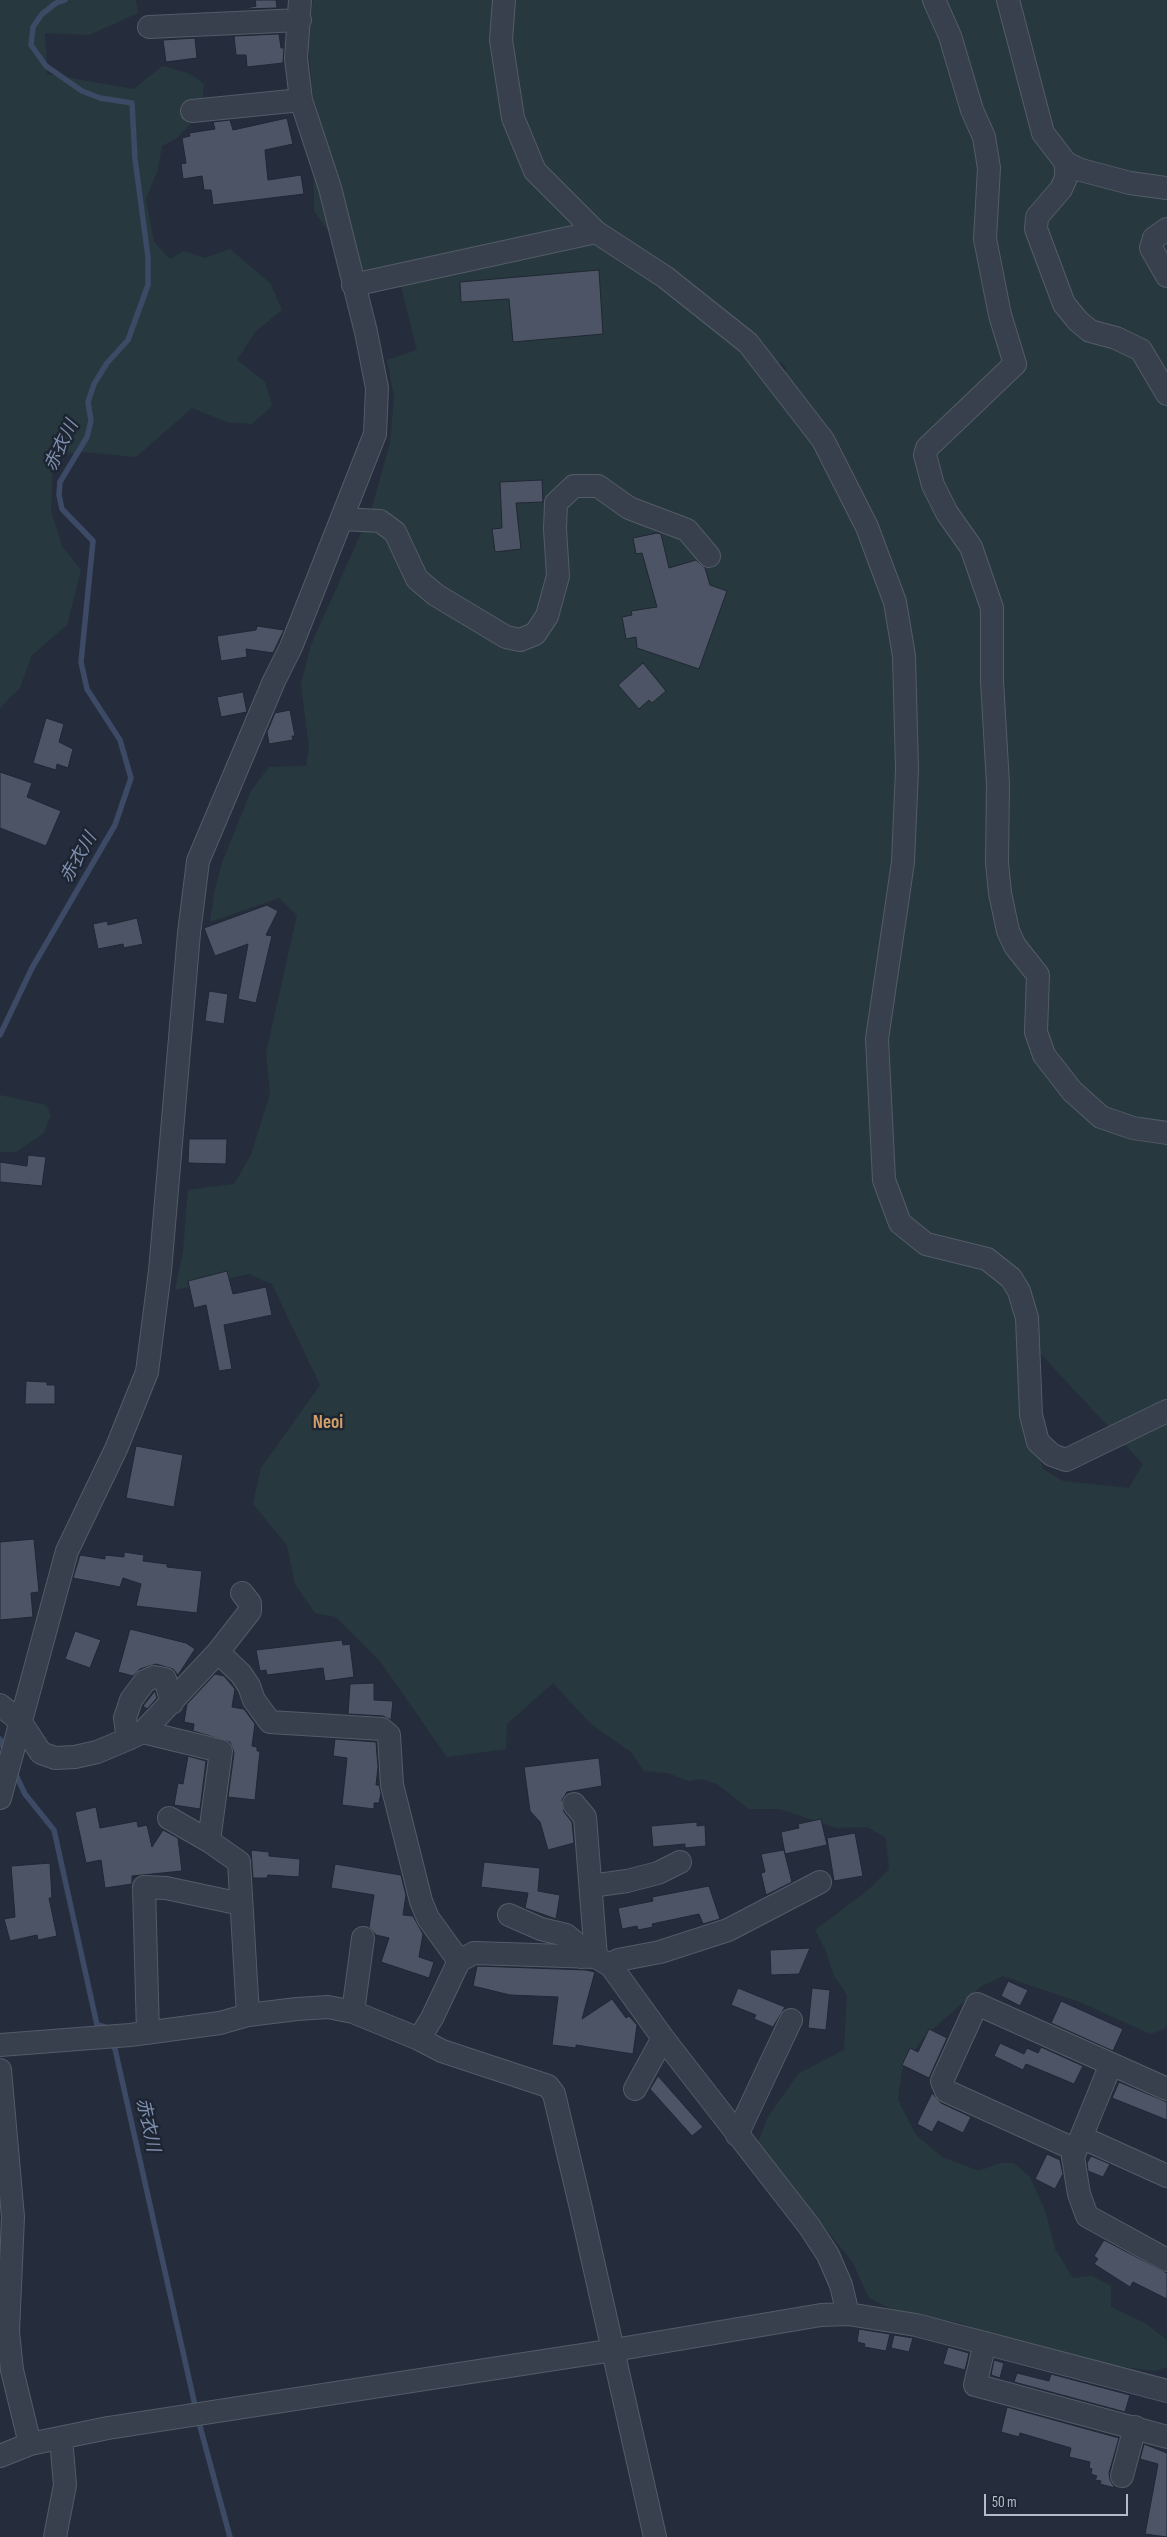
<!DOCTYPE html>
<html>
<head>
<meta charset="utf-8">
<style>
	body { margin:0 }
	#map { position:relative; width:1167px; height:2537px; overflow:hidden; background:#252d3d; font-family:"Sofia Sans Condensed",sans-serif }
	canvas { display:block }
	.scale { position:absolute; left:984px; top:2494px; width:144px; height:22px; box-sizing:border-box; border:2px solid #b5bbc8; border-top:0; padding-left:6px; font-size:15px; line-height:18px; white-space:nowrap; color:#b5bbc8; -webkit-text-stroke:4px #1e2532; paint-order:stroke }
</style>
</head>
<body>
<div id="map">
<canvas width="1167" height="2537"></canvas>
<div class="scale">50 m</div>
</div>
<script>
const ctx = document.querySelector('canvas').getContext('2d');
ctx.lineJoin = 'round';
function fillPath(path, color) { ctx.fillStyle = color; ctx.fill(path, 'evenodd'); }
const shape = rows => new Path2D(rows.map(r => 'M' + r).join(''));
function stroke(path, color, width, dash) { ctx.strokeStyle = color; ctx.lineWidth = width; ctx.lineCap = dash ? 'butt' : 'round'; ctx.setLineDash(dash || []); ctx.stroke(path); }
function drawText(font, color, halo, rows, align = 'center') {
  ctx.font = font + ' "Sofia Sans Condensed","Noto Sans JP",sans-serif'; ctx.lineWidth = 5; ctx.setLineDash([]); ctx.textBaseline = 'middle'; ctx.strokeStyle = halo; ctx.fillStyle = color; for (const [text, x, y, turn = 0] of rows) {
    ctx.save(); ctx.translate(x, y); ctx.rotate((+turn || 0) * Math.PI / 180); ctx.textAlign = isNaN(turn) ? turn : align; if (halo) ctx.strokeText(text, 0, 0); ctx.fillText(text, 0, 0); ctx.restore();
  }
}
const green = shape([
	[0,0,136,0,138,13,89,35,45,33,47,74,134,89,162,66,188,73,204,84,201,113,177,138,162,146,158,169,146,199,154,242,170,259,184,251,205,258,230,249,270,283,282,310,256,331,237,360,265,382,272,406,252,424,227,422,192,408,136,457,83,452,53,455,51,511,62,546,81,570,67,625,32,655,20,688,7,700,0,709],
	[313,0,1167,0,1167,2024,1165,2029,1150,2034,1082,2003,1003,1976,980,1987,923,2038,902,2069,898,2100,916,2135,942,2157,979,2171,1000,2163,1014,2163,1030,2177,1046,2213,1055,2249,1073,2278,1092,2276,1111,2286,1111,2307,1145,2323,1167,2340,1167,2367,1156,2371,1109,2365,1073,2354,1031,2352,961,2323,893,2310,869,2298,852,2261,757,2145,768,2117,799,2073,844,2050,847,1995,834,1976,825,1949,815,1930,867,1891,889,1869,886,1838,867,1827,836,1828,780,1809,749,1809,717,1784,701,1779,688,1781,668,1773,644,1771,631,1752,591,1724,553,1683,507,1724,506,1749,447,1757,380,1661,336,1617,315,1613,295,1584,287,1545,253,1504,261,1468,320,1385,272,1284,249,1274,175,1290,183,1252,188,1190,234,1184,251,1155,270,1094,266,1053,297,915,279,898,210,922,215,889,222,863,251,791,269,767,306,766,309,746,301,685,311,645,371,511,390,443,394,396,387,360,417,350,396,266,358,273,314,211,313,122,317,108,313,99,308,41],
	[782,363,786,368,782,385,762,366],
	[1027,1339,1143,1464,1129,1488,1063,1481,1043,1469,1037,1451],
	[0,1095,46,1105,51,1115,44,1133,16,1152,0,1152]
]);
const stream = shape([
	[0,1035,32,968,115,825,131,778,120,740,87,689,81,662,93,541,62,509,59,495,60,482,87,437,91,421,88,402,94,384,107,363,128,340,148,285,148,257,135,159,132,103,100,98,82,91,46,66,31,45,33,27,42,14,56,3,65,0],
	[0,1739,5,1751],
	[14,1771,25,1794,54,1830,97,2025,105,2027,107,2030],
	[111,2041,115,2049,196,2410],
	[198,2419,230,2537]
]);
const building = shape([
	[255,0,276,0,277,8,246,9,246,8,256,6,255,0],
	[279,34,281,48,284,48,283,63,247,67,246,55,236,55,234,36,279,34],
	[195,38,197,58,166,62,163,40,195,38],
	[287,118,293,144,265,150,268,180,301,175,304,194,213,205,211,190,204,190,202,176,183,179,181,164,186,163,182,138,190,136,189,133,215,129,213,122,230,120,233,130,287,118],
	[599,270,603,334,513,342,509,299,461,302,460,282,599,270],
	[542,480,543,502,516,503,521,549,495,552,492,529,502,528,500,482,542,480],
	[657,533,661,534,669,568,696,560,705,568,710,585,727,591,699,669,637,648,636,637,626,639,622,617,632,615,631,611,657,607,642,553,636,554,633,538,657,533],
	[257,626,284,630,273,653,246,649,247,657,221,661,217,636,256,630,257,626],
	[643,663,666,691,652,703,649,700,639,709,618,685,643,663],
	[243,692,247,712,221,717,217,697,243,692],
	[290,710,295,736,292,736,293,740,269,744,267,732,275,713,290,710],
	[46,718,64,724,59,742,73,749,68,768,57,764,56,770,33,763,46,718],
	[0,772,32,783,27,797,61,811,46,846,0,828,0,772],
	[267,905,278,911,266,935,272,936,256,1003,238,999,248,944,215,956,204,928,267,905],
	[137,918,143,944,124,948,123,944,98,949,93,924,107,921,108,925,137,918],
	[209,991,228,994,224,1024,205,1021,209,991],
	[189,1139,227,1139,226,1164,188,1163,189,1139],
	[28,1155,46,1157,42,1186,0,1182,0,1162,27,1166,28,1155],
	[227,1271,233,1294,266,1287,272,1315,224,1325,232,1369,219,1371,206,1305,194,1308,188,1281,227,1271],
	[26,1381,47,1382,47,1385,55,1385,55,1404,25,1404,26,1381],
	[136,1446,183,1455,174,1507,126,1498,136,1446],
	[34,1539,39,1592,31,1593,33,1617,0,1620,0,1542,34,1539],
	[124,1552,144,1555,143,1561,167,1564,167,1567,202,1571,197,1613,136,1606,141,1584,123,1578,120,1587,73,1578,80,1555,105,1559,105,1555,124,1557,124,1552],
	[130,1629,186,1643,195,1649,178,1675,173,1669,156,1664,140,1669,133,1676,118,1672,130,1629],
	[75,1631,101,1640,90,1668,65,1659,75,1631],
	[342,1640,343,1645,350,1644,354,1677,325,1681,323,1668,267,1675,266,1670,260,1671,256,1650,342,1640],
	[215,1674,224,1676,235,1689,232,1707,244,1709,255,1724,252,1746,257,1747,257,1751,260,1751,255,1800,228,1797,234,1753,230,1742,193,1731,194,1724,184,1722,187,1704,215,1674],
	[374,1683,374,1700,393,1701,391,1720,383,1716,348,1714,350,1684,374,1683],
	[155,1691,157,1698,147,1709,143,1706,155,1691],
	[335,1739,376,1742,378,1767,376,1785,379,1785,381,1793,379,1803,374,1803,374,1809,342,1805,347,1758,333,1756,335,1739],
	[188,1756,206,1761,200,1809,174,1805,178,1783,183,1784,188,1756],
	[599,1758,602,1786,567,1792,562,1800,564,1812,572,1822,574,1843,548,1850,540,1822,530,1811,524,1767,599,1758],
	[96,1807,100,1828,137,1821,138,1827,147,1825,152,1847,163,1830,178,1838,182,1871,132,1876,132,1884,105,1888,101,1860,86,1863,75,1812,96,1807],
	[821,1819,827,1845,785,1854,781,1832,799,1828,798,1824,821,1819],
	[697,1822,697,1826,705,1825,706,1846,685,1848,685,1844,653,1847,651,1826,697,1822],
	[855,1833,863,1876,834,1881,827,1838,855,1833],
	[251,1850,269,1852,269,1856,300,1859,299,1877,268,1875,267,1878,253,1878,251,1850],
	[784,1850,792,1882,766,1895,761,1873,765,1872,761,1854,784,1850],
	[484,1862,540,1868,538,1891,560,1895,556,1919,525,1908,528,1893,481,1887,484,1862],
	[50,1863,52,1898,49,1898,57,1936,38,1940,37,1935,10,1941,4,1919,15,1917,11,1866,50,1863],
	[335,1864,401,1875,406,1895,403,1915,413,1916,423,1934,419,1957,434,1962,429,1978,381,1962,389,1938,376,1935,369,1927,374,1895,331,1888,335,1864],
	[709,1886,720,1919,703,1924,699,1914,652,1924,653,1927,638,1930,637,1926,622,1929,618,1908,653,1901,652,1897,709,1886],
	[810,1948,799,1974,771,1975,770,1950,810,1948],
	[477,1966,586,1970,595,1972,582,2019,612,1999,626,2018,629,2016,637,2025,633,2054,576,2045,576,2048,552,2045,558,1997,510,1995,473,1986,477,1966],
	[1008,1981,1028,1990,1020,2006,1001,1996,1008,1981],
	[738,1988,785,2007,773,2027,754,2019,756,2015,731,2005,738,1988],
	[812,1988,830,1990,826,2030,808,2028,812,1988],
	[1061,2001,1123,2029,1113,2051,1051,2023,1061,2001],
	[929,2029,947,2038,929,2078,902,2065,910,2048,918,2052,929,2029],
	[1000,2043,1024,2054,1027,2048,1038,2053,1041,2047,1083,2066,1074,2084,1026,2064,1023,2070,994,2056,1000,2043],
	[658,2076,703,2127,692,2136,650,2089,658,2076],
	[1119,2082,1167,2102,1167,2120,1112,2098,1119,2082],
	[932,2093,941,2103,971,2117,963,2133,938,2121,932,2132,917,2124,932,2093],
	[1047,2154,1060,2160,1063,2174,1055,2189,1035,2179,1047,2154],
	[1091,2156,1110,2164,1103,2177,1088,2171,1087,2163,1091,2156],
	[1104,2240,1167,2273,1167,2299,1133,2282,1130,2287,1094,2264,1098,2259,1094,2256,1104,2240],
	[859,2329,890,2334,886,2351,864,2347,865,2344,857,2342,859,2329],
	[894,2335,913,2338,909,2352,891,2348,894,2335],
	[948,2347,969,2353,965,2370,943,2364,948,2347],
	[994,2360,1004,2363,1000,2378,991,2375,994,2360],
	[1017,2373,1049,2381,1051,2374,1130,2395,1125,2412,1014,2382,1017,2373],
	[1007,2407,1119,2438,1109,2473,1110,2480,1115,2488,1100,2484,1101,2481,1095,2480,1097,2476,1091,2474,1092,2469,1089,2468,1090,2462,1069,2457,1071,2448,1020,2433,1019,2437,1001,2432,1007,2407],
	[1144,2444,1167,2453,1167,2537,1145,2534,1158,2464,1140,2459,1144,2444]
]);
const minor = shape([
	[504,0,501,40,513,118,535,171,596,232,665,277,748,343,823,440,867,527,895,602,904,656,907,769,903,862,877,1039,884,1180,900,1223,926,1244,987,1259,1011,1278,1019,1291,1027,1318,1031,1415,1038,1442,1052,1455,1066,1460,1167,1411],
	[934,0,950,36,972,110,984,137,989,168,985,239,1000,315,1015,364,927,448,925,455,933,485,947,513,971,547,992,608,992,681,998,784,997,863,1000,893,1008,931,1015,946,1038,975,1036,1032,1044,1055,1072,1091,1101,1117,1133,1128,1167,1133],
	[1008,0,1043,133,1066,163,1066,178,1061,189,1037,217,1036,229,1064,304,1078,321,1090,331,1116,338,1141,350,1167,394],
	[149,27,300,20],
	[192,111,301,100],
	[1066,163,1081,170,1130,183,1167,188],
	[1167,229,1154,238,1151,248,1167,276],
	[353,285,596,232],
	[343,519,380,521,395,532,417,579,436,595,506,637,520,640,535,634,547,616,558,576,555,529,556,503,574,486,598,486,629,508,687,530,709,556],
	[218,1652,241,1674,249,1686,254,1700,270,1722,382,1729,389,1735,392,1785,421,1901,428,1918,459,1961],
	[0,1705,20,1721,41,1753,55,1758,75,1757,97,1752,128,1739,143,1732,218,1652,250,1611,250,1603,242,1593],
	[143,1732,221,1751,209,1841,239,1862,248,2015],
	[128,1739,125,1718,131,1700,145,1681,154,1677,165,1679,172,1703],
	[0,1798,67,1551,116,1449,147,1372,160,1271,189,933,198,861,274,681,291,647,375,434,377,388,366,332,330,188,301,100,296,58,300,0],
	[574,1804,585,1817,596,1957],
	[169,1818,209,1841],
	[591,1886,627,1881,658,1873,680,1862],
	[509,1915,541,1929,566,1935,578,1945,581,1957],
	[611,1966,618,1960,660,1952,728,1930,820,1882],
	[353,2012,363,1938],
	[148,2033,144,1887,166,1888,241,1904],
	[419,2039,432,2018,459,1961,474,1953,596,1957,611,1966,663,2038,809,2226,828,2255,841,2285,848,2314],
	[0,2045,130,2035,220,2023,248,2015,297,2009,328,2007,353,2012,419,2039,442,2051,548,2086,554,2094,581,2208,655,2537],
	[1111,2064,1073,2157,1079,2194,1087,2216,1167,2260],
	[0,2070,13,2217,8,2332,12,2370,30,2444],
	[635,2089,663,2038],
	[737,2135,791,2020],
	[1081,2137,1167,2176],
	[1076,2150,946,2091,942,2081,977,2004,1167,2089],
	[985,2343,975,2385,1167,2437],
	[0,2456,30,2444,108,2428,614,2350,821,2315,848,2314,916,2325,1167,2391],
	[1122,2476,1135,2427],
	[55,2537,65,2485,61,2438]
]);
const waterNames = [
	["赤衣川",62,446,-64],
	["赤衣川",79,858,-60],
	["赤衣川",147,2125,78]
];
const quarterNames = [
	["Neoi",328,1423]
];
fillPath(green, '#27393e');
stroke(stream, '#3c4a65', 5.5);
fillPath(building, '#4c5465');
stroke(building, '#202734', 1);
stroke(minor, '#545b68', 24);
stroke(minor, '#39404d', 22);
drawText('italic 18px', '#7e8eae', '#1e2532', waterNames);
drawText('bold 19px', '#cf9e69', '#1e2532', quarterNames);
</script>
</body>
</html>
